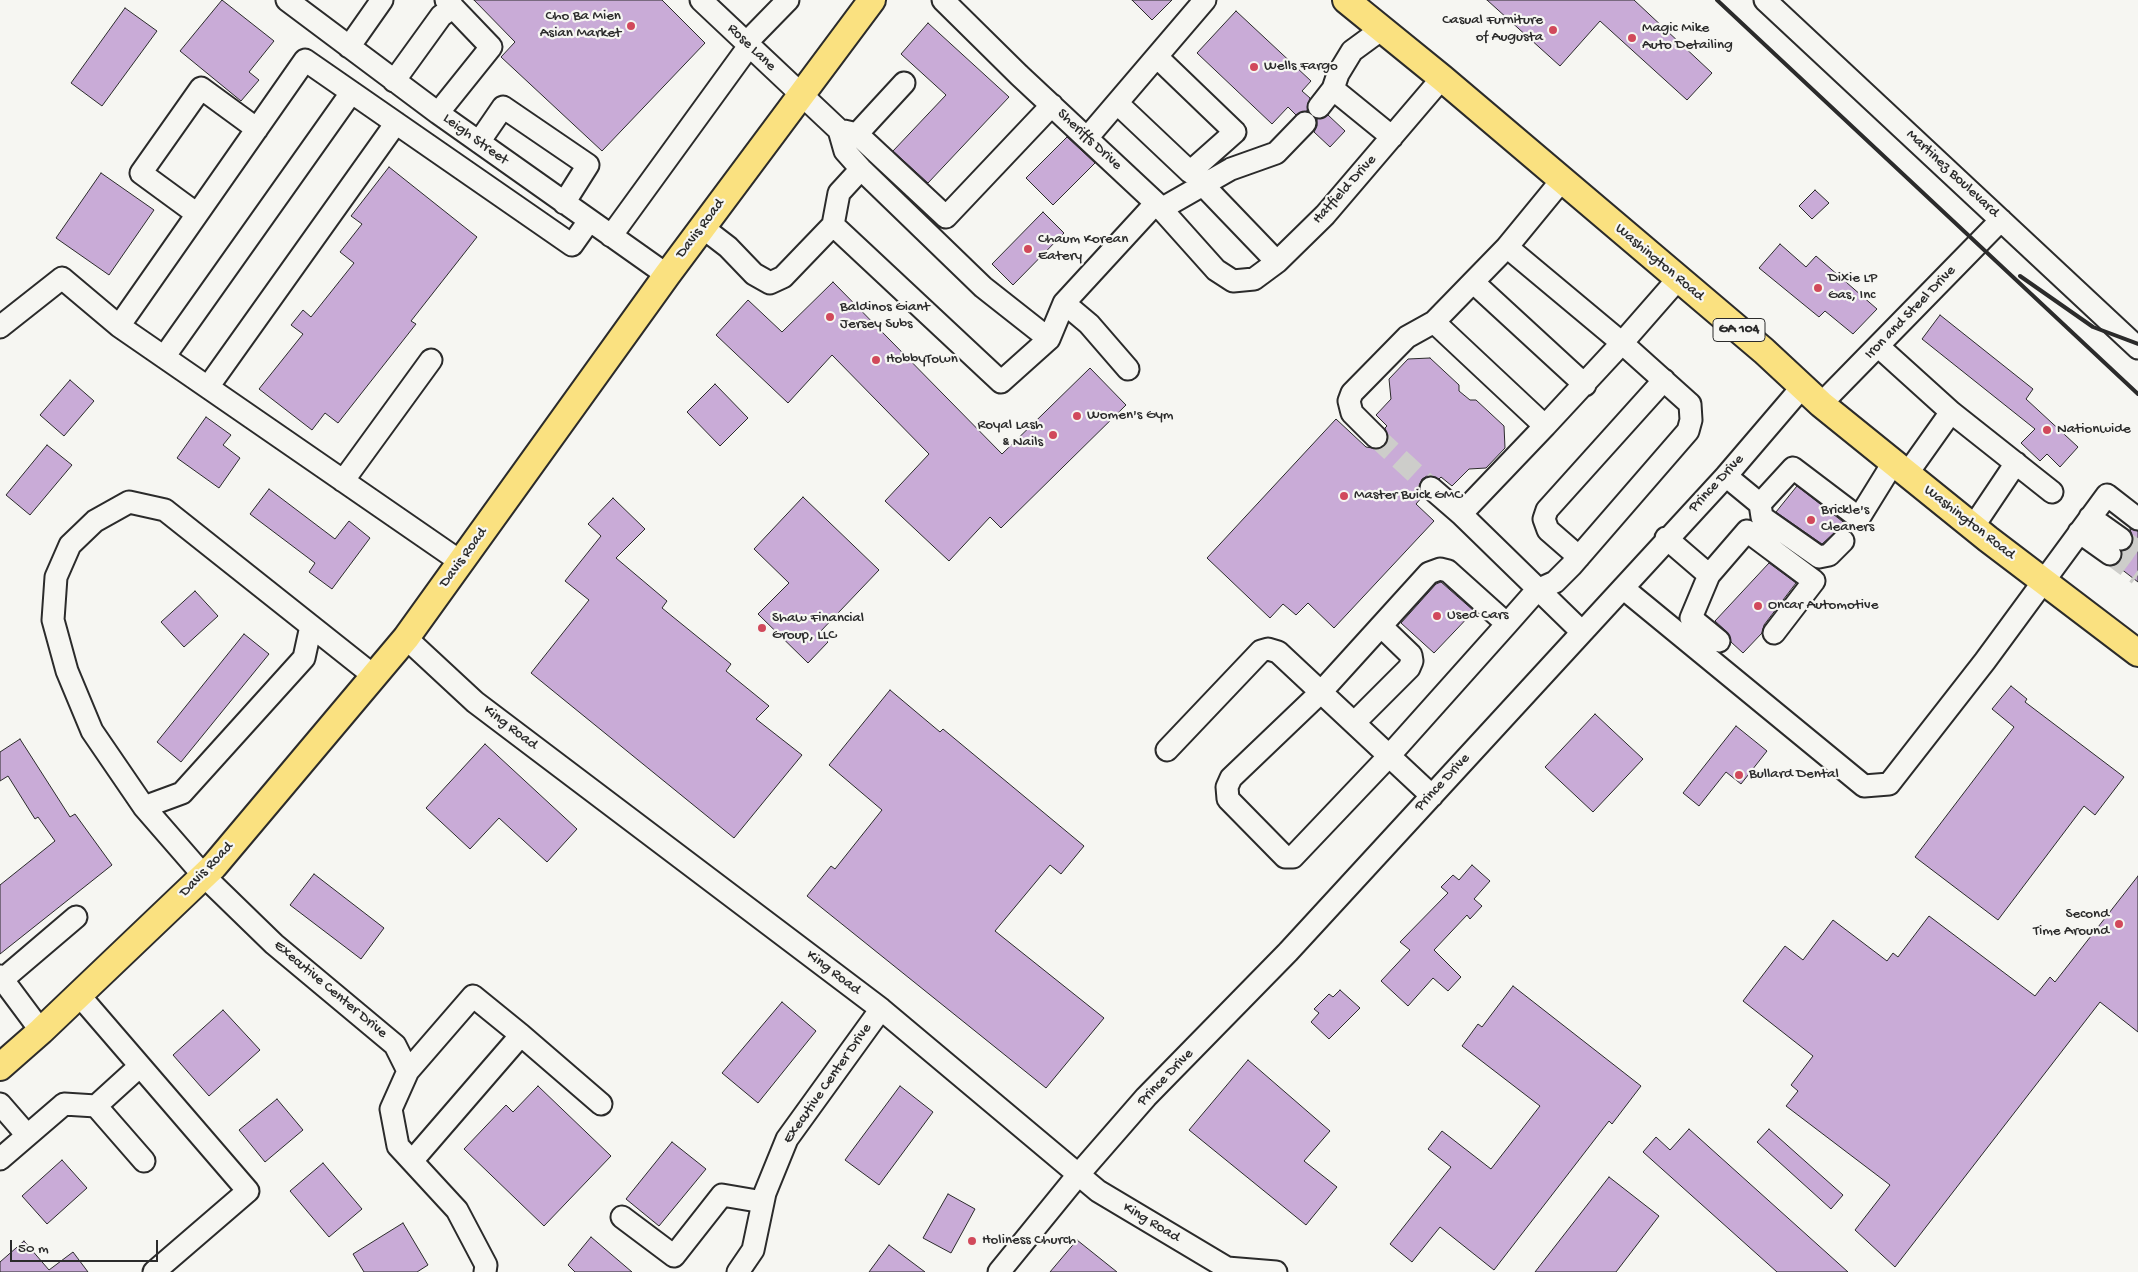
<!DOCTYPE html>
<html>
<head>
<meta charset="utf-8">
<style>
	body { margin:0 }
	#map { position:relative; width:2138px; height:1272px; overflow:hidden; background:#f6f6f2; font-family:"Gochi Hand",sans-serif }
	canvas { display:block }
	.scale { position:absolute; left:10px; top:1240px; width:148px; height:22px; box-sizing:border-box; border:2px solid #2b2b2b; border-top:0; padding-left:6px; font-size:15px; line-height:18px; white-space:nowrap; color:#2b2b2b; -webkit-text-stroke:4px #f6f6f2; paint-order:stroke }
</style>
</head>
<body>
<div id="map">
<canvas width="2138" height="1272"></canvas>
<div class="scale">50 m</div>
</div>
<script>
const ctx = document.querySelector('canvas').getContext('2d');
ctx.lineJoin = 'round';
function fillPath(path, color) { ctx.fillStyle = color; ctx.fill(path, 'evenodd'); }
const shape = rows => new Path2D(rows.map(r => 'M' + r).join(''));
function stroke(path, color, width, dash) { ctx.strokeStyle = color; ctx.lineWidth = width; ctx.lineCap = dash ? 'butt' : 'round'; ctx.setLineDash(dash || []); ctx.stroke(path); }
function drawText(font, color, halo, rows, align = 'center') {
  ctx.font = font + ' "Gochi Hand",sans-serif'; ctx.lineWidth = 4.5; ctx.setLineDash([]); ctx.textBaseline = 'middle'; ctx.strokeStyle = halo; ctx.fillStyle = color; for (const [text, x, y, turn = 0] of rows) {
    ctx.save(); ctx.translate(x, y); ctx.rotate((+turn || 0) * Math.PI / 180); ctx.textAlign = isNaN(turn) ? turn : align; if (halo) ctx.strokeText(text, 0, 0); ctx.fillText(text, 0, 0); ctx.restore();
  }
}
const building = shape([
	[222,0,274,41,249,72,259,80,241,101,180,51,222,0],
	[474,0,662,0,705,43,602,151,501,57,515,42,474,0],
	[1132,0,1172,0,1152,20,1132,0],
	[1487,0,1634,0,1712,73,1687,100,1600,21,1560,66,1487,0],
	[125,8,157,31,102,106,71,83,125,8],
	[1236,11,1311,81,1302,91,1310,98,1307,111,1296,115,1288,107,1272,124,1197,53,1236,11],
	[928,23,1009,97,928,183,893,151,946,95,901,54,928,23],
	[1328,115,1345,131,1330,147,1314,132,1317,126,1317,119,1328,115],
	[1067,137,1095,163,1053,205,1026,178,1067,137],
	[389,167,477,237,411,321,416,324,338,423,325,413,312,430,259,389,303,334,291,325,303,310,311,317,354,263,340,252,362,224,351,216,389,167],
	[101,173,154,210,109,275,56,238,101,173],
	[1815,190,1829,203,1812,219,1799,206,1815,190],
	[1043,212,1064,233,1013,285,992,264,1043,212],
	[1780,244,1806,267,1816,256,1877,309,1853,334,1825,311,1819,317,1759,268,1780,244],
	[833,282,1002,454,1090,368,1126,405,1001,528,990,517,949,561,885,501,929,454,832,355,788,403,716,335,748,300,782,332,833,282],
	[1940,315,2033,389,2026,399,2078,447,2060,467,2047,454,2040,461,2021,443,2035,429,1922,339,1940,315],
	[1430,358,1459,385,1459,391,1470,400,1476,400,1504,426,1505,448,1486,468,1469,469,1452,486,1441,477,1439,479,1427,476,1422,479,1419,486,1422,497,1416,504,1434,521,1334,628,1308,603,1296,615,1283,604,1270,618,1207,558,1336,419,1366,447,1379,449,1384,446,1388,440,1385,428,1387,426,1376,415,1391,399,1389,379,1408,359,1430,358],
	[70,380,94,401,64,436,40,415,70,380],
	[715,384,748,418,720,446,687,412,715,384],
	[206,417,231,435,223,445,240,458,219,488,177,458,206,417],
	[47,445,72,465,30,515,6,495,47,445],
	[1797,486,1824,507,1847,525,1835,532,1822,544,1776,512,1797,486],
	[269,489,335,539,349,521,370,538,332,589,309,572,315,563,250,514,269,489],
	[803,497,879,570,819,633,828,642,808,663,758,614,789,583,754,549,803,497],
	[613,498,645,529,616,558,667,601,662,608,731,664,726,671,769,706,756,719,802,755,734,838,531,673,589,600,565,581,601,536,588,524,613,498],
	[2130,529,2138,531,2138,582,2116,565,2120,561,2122,551,2131,546,2133,540,2130,529],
	[1769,563,1796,583,1764,625,1762,633,1743,653,1731,642,1727,632,1715,621,1769,563],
	[1441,582,1474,611,1434,653,1401,623,1436,584,1441,582],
	[195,591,218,616,184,647,161,622,195,591],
	[244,634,269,654,181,762,157,742,244,634],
	[2011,686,2027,699,2025,702,2124,777,2095,815,2084,806,1998,920,1915,857,2014,727,1992,709,2011,686],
	[890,690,940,732,943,729,1084,846,1061,874,1050,865,995,931,1104,1018,1046,1088,807,896,831,866,835,869,882,810,829,765,890,690],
	[1595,714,1643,759,1593,812,1545,767,1595,714],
	[1736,726,1767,751,1741,784,1726,772,1699,806,1683,793,1736,726],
	[20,739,70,817,75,814,112,865,0,954,0,885,55,841,38,817,35,819,8,776,0,781,0,752,20,739],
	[485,744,577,829,547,862,499,818,470,849,426,808,485,744],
	[1472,865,1490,881,1474,899,1482,906,1470,919,1467,915,1434,950,1461,977,1448,991,1433,978,1408,1006,1381,981,1410,950,1400,942,1448,893,1441,887,1453,875,1459,880,1472,865],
	[314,874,384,928,361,959,290,905,314,874],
	[2138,876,2138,1032,2100,1002,1895,1267,1855,1230,1890,1185,1786,1106,1798,1091,1791,1085,1813,1056,1743,1001,1785,946,1803,960,1833,920,1887,961,1893,953,1898,957,1929,916,2035,996,2050,977,2055,982,2138,876],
	[1513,986,1641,1086,1612,1124,1609,1121,1494,1270,1440,1227,1412,1262,1390,1244,1451,1167,1428,1149,1442,1131,1491,1169,1540,1106,1462,1046,1478,1024,1482,1027,1513,986],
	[1340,990,1360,1008,1329,1039,1311,1022,1319,1013,1314,1009,1329,994,1333,997,1340,990],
	[782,1002,816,1031,758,1103,722,1073,782,1002],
	[223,1010,260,1050,209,1096,173,1055,223,1010],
	[1248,1060,1330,1131,1304,1161,1337,1187,1306,1225,1189,1130,1248,1060],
	[538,1086,611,1156,544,1226,464,1149,506,1105,513,1112,538,1086],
	[900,1086,933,1112,879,1185,845,1160,900,1086],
	[277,1099,303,1130,265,1162,239,1130,277,1099],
	[1689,1129,1848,1272,1777,1272,1643,1152,1656,1137,1670,1150,1689,1129],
	[1769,1129,1843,1195,1831,1209,1757,1142,1769,1129],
	[672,1142,706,1169,659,1226,626,1199,672,1142],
	[62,1160,87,1188,47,1224,22,1196,62,1160],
	[323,1163,362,1209,329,1237,290,1191,323,1163],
	[1609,1177,1659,1216,1616,1272,1535,1272,1609,1177],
	[948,1194,975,1209,951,1253,923,1238,948,1194],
	[403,1223,428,1265,417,1272,364,1272,353,1254,403,1223],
	[591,1237,632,1272,575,1272,568,1265,591,1237],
	[1077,1240,1117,1272,1050,1272,1077,1240],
	[24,1241,49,1270,73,1252,88,1272,0,1272,0,1262,24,1241],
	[889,1245,925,1272,869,1272,889,1245]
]);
const minorTunnel = shape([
	[1376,437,1431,488],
	[2121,539,2138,551],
	[2110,554,2138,575]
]);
const minor = shape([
	[287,0,438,113,667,275],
	[701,0,839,130,845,151,861,169,983,287,1049,339,1001,382,833,225,839,193,861,169],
	[943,0,1019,75,1156,203,1216,270,1233,281,1254,279,1277,262,1325,215,1442,78],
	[1765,0,2138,348],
	[746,43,788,0],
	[349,47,382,0],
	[394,81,441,16,453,7],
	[1333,89,1392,137],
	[1117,103,1190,172,1235,132,1157,57],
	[1319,107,1333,89,1338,74,1352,51,1382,29],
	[438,113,491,47,446,0],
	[844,131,857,134,904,83],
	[857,134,946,217,1052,105],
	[1087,138,1205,0],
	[479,142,503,107,588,165,564,203],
	[1203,185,1277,262],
	[1161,209,1231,169,1276,153,1305,123],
	[197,214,141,173,201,88,257,129],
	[702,227,728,247,754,274,770,283,783,277,833,225],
	[611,236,749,46],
	[1507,247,1434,322,1545,426,1622,343,1507,247,1562,180],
	[1473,282,1585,385],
	[1064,303,1089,324,1128,369],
	[0,327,62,278,119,326],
	[1049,339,1064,303,1156,203],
	[1878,346,1951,412],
	[164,357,351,93],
	[208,387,396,123],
	[1821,404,2001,220],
	[1376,437,1352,413,1349,401,1352,393,1407,337,1434,322],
	[1907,474,1951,412,2052,492],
	[1726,476,1760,504,1793,468,1859,518,1893,463],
	[343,481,431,360],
	[1431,488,1461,514,1582,632],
	[1760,504,1762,517,1819,557,1829,555,1843,541],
	[1461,514,1545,426],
	[2090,517,2121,539],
	[1973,527,2016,463],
	[2079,532,2110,554],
	[1666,538,1709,575,1747,531,1814,581,1774,633],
	[1579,557,1548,530,1544,519,1547,510,1664,380],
	[461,562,119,326,305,60,572,245,589,221],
	[1709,575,1691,618,1719,641],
	[1623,588,1864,786,1889,784,1985,661,2107,495,2138,519],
	[1507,624,1448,571,1440,569,1429,573,1321,692,1231,778,1227,787,1228,799,1285,857,1293,857,1389,756,1507,624,1537,590,1555,582,1571,566,1688,431,1691,420,1690,404,1622,343,1678,279],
	[406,638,475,702,881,1009,1098,1191,1227,1268,1276,1272],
	[374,676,165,510,129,502,95,521,70,545,56,577,53,620,67,671,92,731,144,807,204,876,274,944,395,1045,408,1071,391,1109,398,1146,457,1210,486,1265,485,1272],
	[1354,723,1409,668,1412,661,1411,655,1381,626],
	[1167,750,1261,651,1268,649,1278,652,1432,796],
	[144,807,182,793,304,658,311,626],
	[0,976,41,1031],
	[2,980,76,917],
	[79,995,248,1191,154,1272],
	[140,1066,96,1106,144,1161],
	[408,1071,473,996,521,1035],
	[0,1104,27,1135],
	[0,1159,64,1104,96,1106],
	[412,1161,521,1035,601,1104],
	[622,1217,674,1256,722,1195,763,1202],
	[738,1272,753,1250,765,1193,787,1139,881,1009],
	[999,1272,1078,1175,1146,1097,1288,952,1726,476,1803,386]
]);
const major = shape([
	[1346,0,1442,78,1764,351,1821,404,1988,539,2138,653],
	[0,1067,41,1031,214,866,406,638,667,275,872,0]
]);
const rail = shape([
	[1717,0,2138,394],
	[2020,276,2093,327,2138,344]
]);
const markers = [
	[631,26,5,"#d1495b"],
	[1553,30,5,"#d1495b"],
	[1632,38,5,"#d1495b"],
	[1254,67,5,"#d1495b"],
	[1028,249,5,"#d1495b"],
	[1818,288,5,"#d1495b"],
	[830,317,5,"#d1495b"],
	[876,360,5,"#d1495b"],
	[1077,416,5,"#d1495b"],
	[2047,430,5,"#d1495b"],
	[1053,435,5,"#d1495b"],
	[1344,496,5,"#d1495b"],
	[1811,520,5,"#d1495b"],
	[1758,606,5,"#d1495b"],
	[1437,616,5,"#d1495b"],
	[762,628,5,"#d1495b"],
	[1739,775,5,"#d1495b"],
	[2119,924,5,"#d1495b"],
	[972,1241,5,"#d1495b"]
];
const shields = [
	[1739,330,52]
];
const shieldNames = [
	["GA 104",1739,330]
];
const poiNames = [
	["Cho Ba Mien",621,17,"right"],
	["Asian Market",621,34,"right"],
	["Casual Furniture",1543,21,"right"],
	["of Augusta",1543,38,"right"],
	["Magic Mike",1642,29],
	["Auto Detailing",1642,46],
	["Wells Fargo",1264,67],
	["Chaum Korean",1038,240],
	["Eatery",1038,257],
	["Dixie LP",1828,279],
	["Gas, Inc",1828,296],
	["Baldinos Giant",840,308],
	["Jersey Subs",840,325],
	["HobbyTown",886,360],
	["Women's Gym",1087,416],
	["Royal Lash",1043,426,"right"],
	["& Nails",1043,443,"right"],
	["Nationwide",2057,430],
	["Master Buick GMC",1354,496],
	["Brickle's",1821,511],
	["Cleaners",1821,528],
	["Oncar Automotive",1768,606],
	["Used Cars",1447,616],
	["Shaw Financial",772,619],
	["Group, LLC",772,636],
	["Bullard Dental",1749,775],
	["Second",2109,915,"right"],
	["Time Around",2109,932,"right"],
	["Holiness Church",982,1241]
];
const streetNames = [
	["Rose Lane",751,48,44],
	["Leigh Street",475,140,36],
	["Sheriffs Drive",1089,140,43],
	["Martinez Boulevard",1952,174,43],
	["Hatfield Drive",1345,190,-48],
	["Davis Road",701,229,-53],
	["Washington Road",1659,263,40],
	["Iron and Steel Drive",1911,313,-46],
	["Prince Drive",1717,484,-47],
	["Washington Road",1969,523,38],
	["Davis Road",464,558,-54],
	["King Road",510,728,37],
	["Prince Drive",1443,783,-47],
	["Davis Road",207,870,-46],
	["King Road",833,973,37],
	["Executive Center Drive",330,990,40],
	["Prince Drive",1166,1078,-46],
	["Executive Center Drive",828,1084,-55],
	["King Road",1151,1223,31]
];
fillPath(building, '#c9abd7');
stroke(building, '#2b2b2b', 1);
stroke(minorTunnel, '#cdcdca', 21, [21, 11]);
stroke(minor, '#2b2b2b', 25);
stroke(major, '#2b2b2b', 30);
stroke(minor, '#f6f6f2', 21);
stroke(major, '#fae180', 26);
stroke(rail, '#2b2b2b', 4);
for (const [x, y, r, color] of markers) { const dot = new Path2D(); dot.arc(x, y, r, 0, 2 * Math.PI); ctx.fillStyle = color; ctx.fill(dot); stroke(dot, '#f6f6f2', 2); }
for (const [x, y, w] of shields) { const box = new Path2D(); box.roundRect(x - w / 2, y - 11.5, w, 23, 4); ctx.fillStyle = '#f6f6f2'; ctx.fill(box); stroke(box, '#2b2b2b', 1); }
drawText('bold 14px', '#2b2b2b', null, shieldNames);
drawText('15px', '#2b2b2b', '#f6f6f2', poiNames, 'left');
drawText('15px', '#2b2b2b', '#f6f6f2', streetNames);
</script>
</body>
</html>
